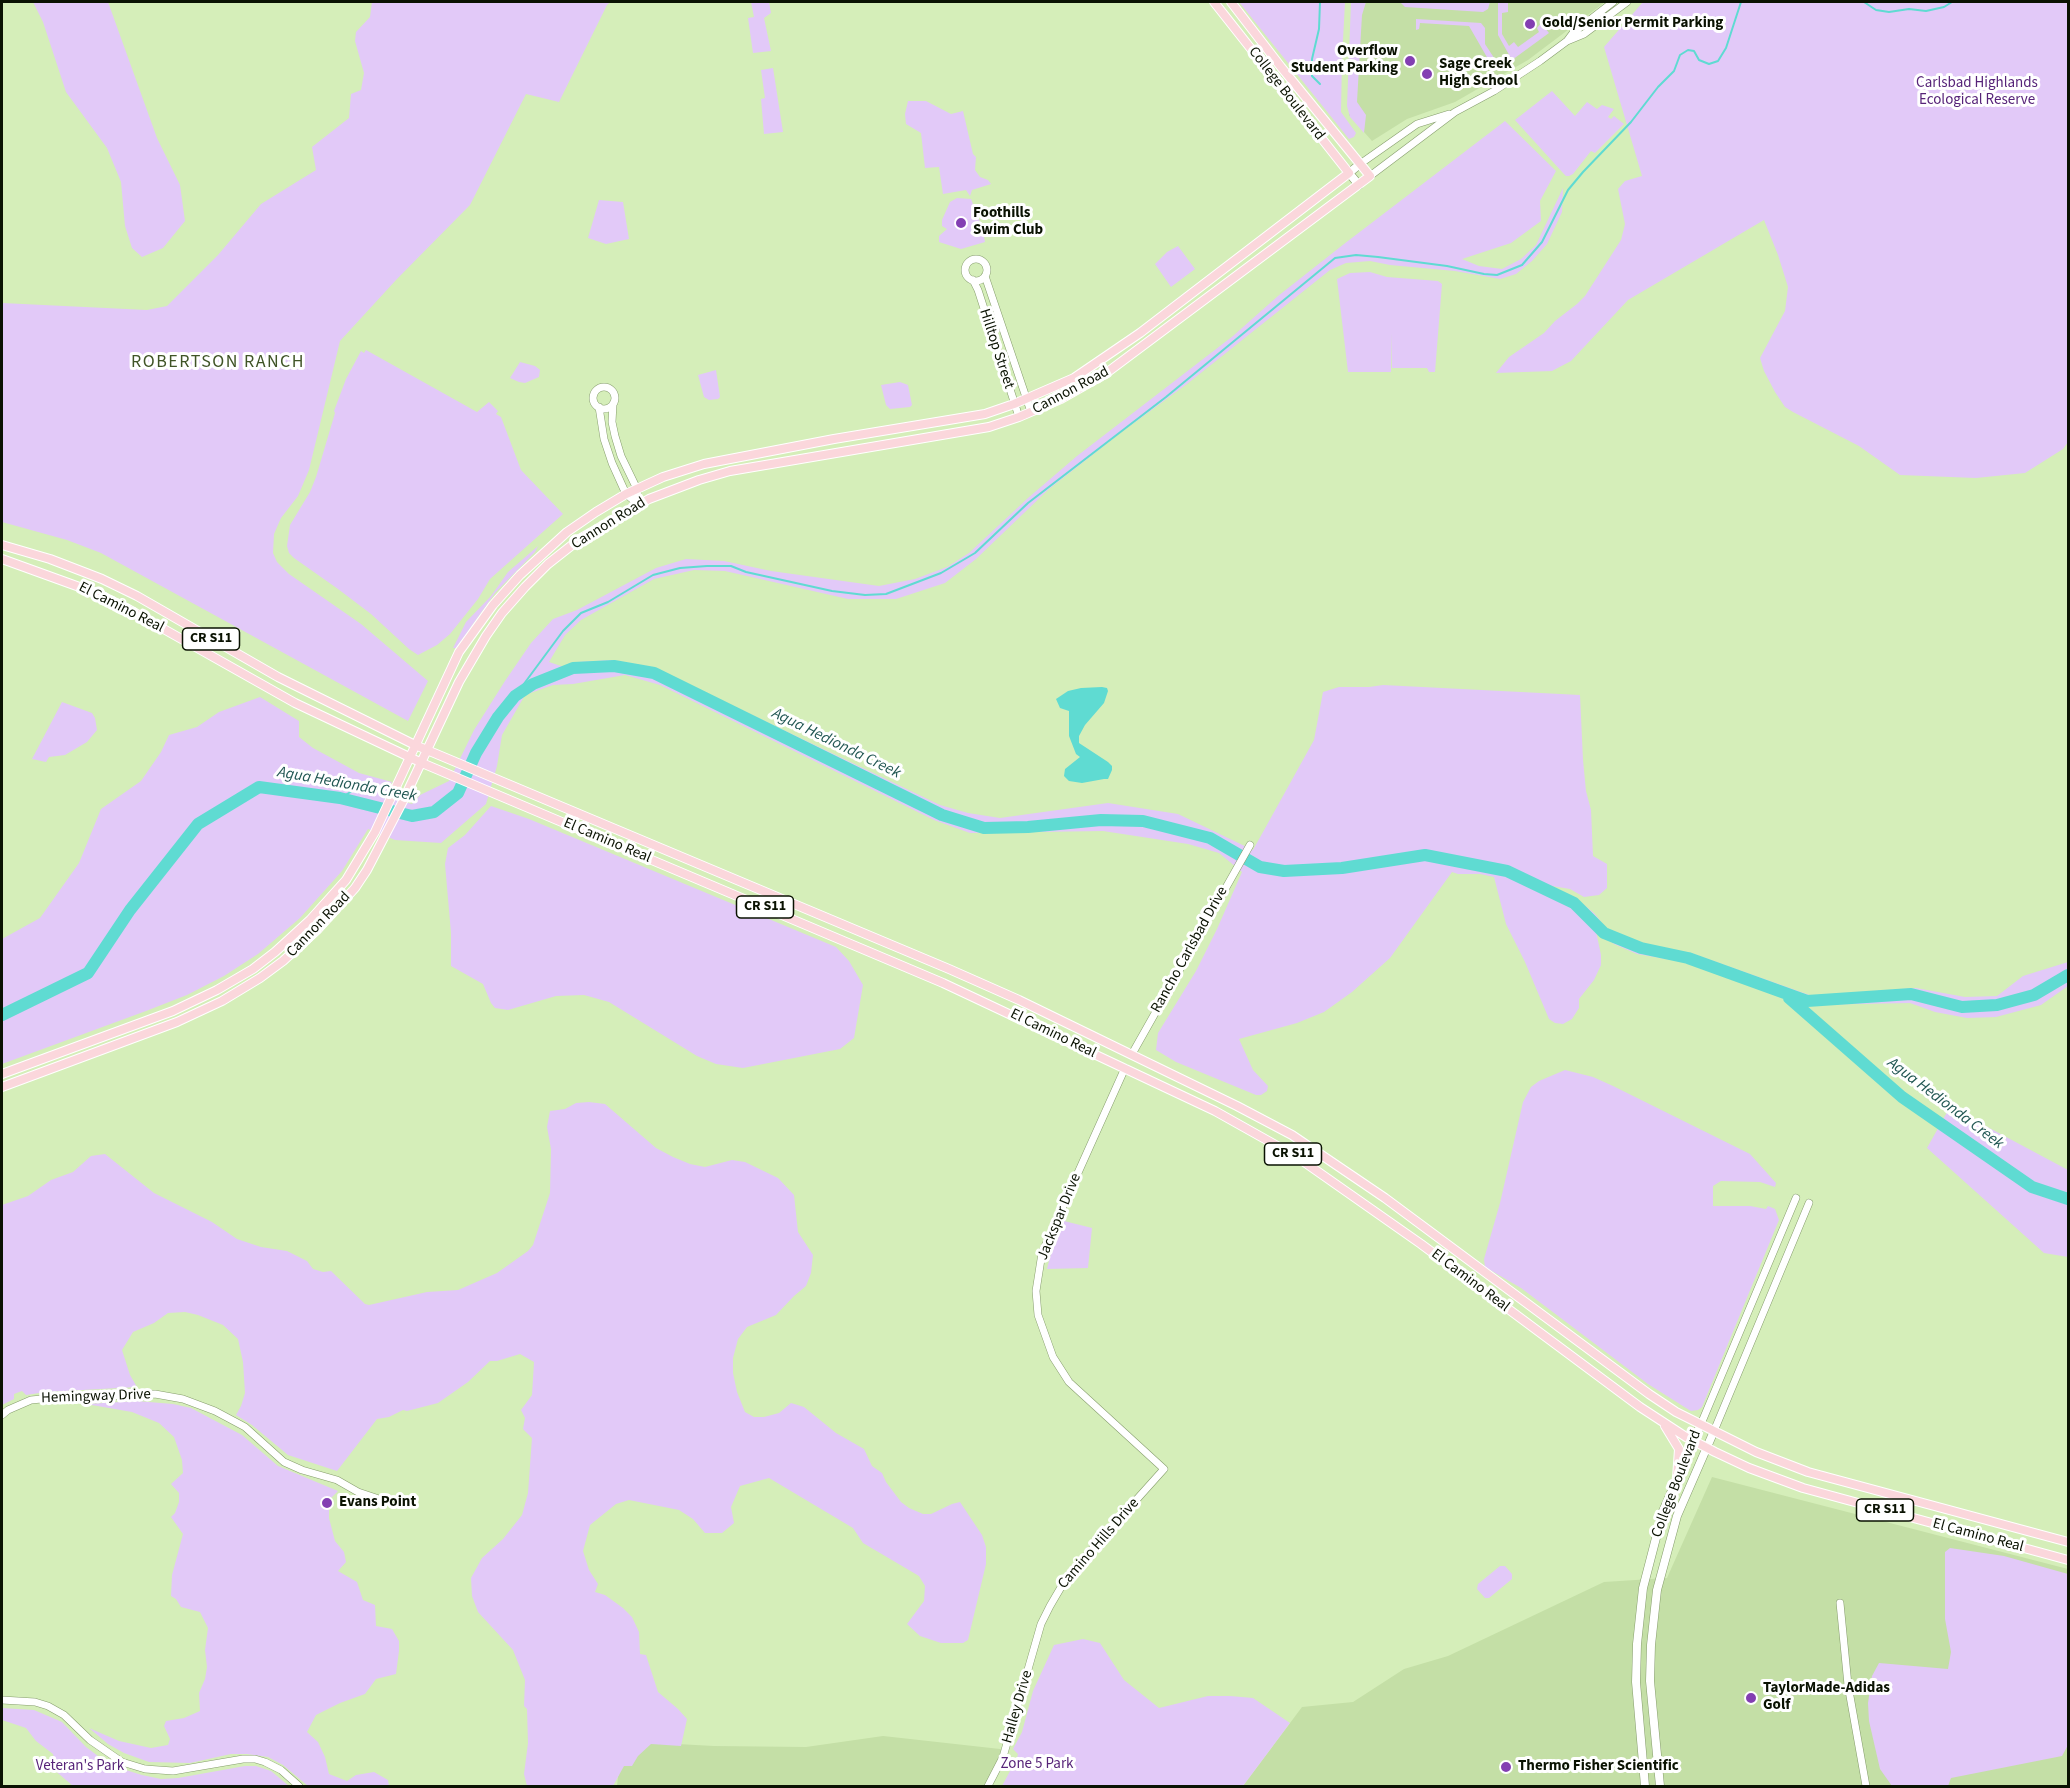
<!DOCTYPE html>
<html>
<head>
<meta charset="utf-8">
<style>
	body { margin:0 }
	#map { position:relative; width:2070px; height:1788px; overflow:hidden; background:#d5eeb9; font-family:"Source Sans 3",sans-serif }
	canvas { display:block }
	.frame { position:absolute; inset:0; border:3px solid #0a1202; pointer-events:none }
</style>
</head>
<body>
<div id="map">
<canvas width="2070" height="1788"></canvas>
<div class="frame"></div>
</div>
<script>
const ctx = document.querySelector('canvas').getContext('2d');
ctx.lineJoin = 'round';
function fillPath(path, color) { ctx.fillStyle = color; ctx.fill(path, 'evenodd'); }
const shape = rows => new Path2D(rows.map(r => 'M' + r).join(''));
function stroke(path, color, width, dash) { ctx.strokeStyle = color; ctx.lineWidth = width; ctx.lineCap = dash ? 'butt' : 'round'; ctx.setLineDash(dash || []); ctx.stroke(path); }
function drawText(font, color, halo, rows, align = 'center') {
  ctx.font = font + ' "Source Sans 3",sans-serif'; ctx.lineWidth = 6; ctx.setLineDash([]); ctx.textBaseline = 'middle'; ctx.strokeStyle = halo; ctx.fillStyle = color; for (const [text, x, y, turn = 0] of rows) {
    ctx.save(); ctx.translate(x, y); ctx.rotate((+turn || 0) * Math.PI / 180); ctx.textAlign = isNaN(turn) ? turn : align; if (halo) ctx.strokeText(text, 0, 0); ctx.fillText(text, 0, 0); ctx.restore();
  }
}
const built = shape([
	[1353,2,1605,2,1528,60,1455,102,1407,119,1372,141,1349,115],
	[1712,1477,2068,1569,2068,1786,1243,1786,1302,1707,1353,1702,1404,1669,1448,1656,1604,1582,1667,1578],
	[883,1736,1009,1750,990,1786,617,1786,622,1741,714,1746,806,1747]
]);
const green = shape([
	[33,2,108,2,157,138,180,185,185,221,163,248,142,257,132,248,125,226,121,182,107,148,66,92,43,22],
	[372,2,610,2,607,5,559,102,526,94,470,205,396,280,340,341,309,470,298,496,281,518,274,534,273,553,277,562,289,574,361,624,428,681,408,721,101,553,67,540,2,522,2,303,147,310,167,306,218,255,261,204,316,170,312,147,349,118,351,94,361,90,364,73,355,41,356,32,370,17],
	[751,2,769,2,771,13,764,18,771,51,753,53,748,18,754,17],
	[1239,2,1345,2,1342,59,1341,112,1356,133,1354,137,1349,139],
	[1351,2,1366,2,1362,15,1357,102,1366,115,1364,133,1350,117,1347,106],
	[1400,2,1483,3,1490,2,1488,9,1483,12,1405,7],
	[1498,2,1508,2,1508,12,1502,13,1502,34,1509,46,1514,42,1518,47,1539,32,1537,28,1541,23,1549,33,1512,60,1498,35],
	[1643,2,2068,2,2068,442,2063,449,2025,473,1976,478,1900,475,1859,446,1793,412,1785,407,1775,392,1764,371,1760,358,1785,311,1788,287,1778,255,1764,220,1628,300,1571,361,1552,371,1496,373,1509,357,1544,333,1555,321,1577,304,1585,296,1621,240,1625,224,1618,189,1625,181,1642,176,1604,47],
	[1416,19,1481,23,1485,28,1485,44,1500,67,1496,69,1485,67,1483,62,1488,59,1469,26,1420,23,1419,29,1416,30],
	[773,68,783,132,764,134,761,99,765,98,761,70],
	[1552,91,1575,116,1587,102,1597,109,1602,105,1614,109,1608,117,1611,119,1614,116,1624,124,1595,153,1591,151,1573,174,1569,176,1566,176,1563,173,1515,120],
	[908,101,926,101,951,114,963,111,973,154,976,157,975,170,980,177,988,180,991,184,972,190,970,196,966,190,943,194,939,167,925,168,921,133,906,124,905,114],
	[1505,121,1556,171,1540,201,1541,221,1511,243,1462,259,1479,266,1502,269,1521,259,1536,245,1563,188,1562,212,1547,244,1532,261,1516,274,1500,279,1455,271,1390,265,1370,261,1346,263,1330,270,1187,384,1123,431,1049,489,976,559,945,583,896,599,848,599,725,571,694,570,654,579,581,620,565,635,549,662,564,667,578,662,612,660,652,667,940,805,968,813,1000,818,1108,803,1178,814,1253,850,1314,740,1323,692,1339,687,1369,687,1383,685,1580,695,1583,760,1586,791,1591,810,1593,856,1607,864,1607,888,1599,895,1584,897,1570,889,1552,886,1578,900,1594,913,1607,929,1616,935,1643,944,1664,950,1691,953,1815,997,1861,992,1916,988,1965,997,1997,996,2023,976,2068,962,2068,986,2041,1005,1996,1017,1967,1018,1935,1012,1910,1003,1806,1005,1754,986,1727,973,1695,964,1637,954,1614,944,1596,931,1601,955,1601,965,1594,980,1579,999,1579,1008,1572,1019,1563,1024,1555,1023,1549,1019,1525,962,1506,924,1494,877,1480,874,1458,874,1452,872,1390,958,1352,992,1324,1012,1297,1023,1239,1039,1253,1070,1268,1086,1267,1091,1261,1095,1256,1095,1176,1062,1156,1050,1158,1033,1196,971,1217,929,1242,872,1219,853,1188,844,1103,831,970,833,934,820,660,685,625,675,573,684,553,685,525,695,502,735,497,766,486,804,441,843,395,840,368,829,342,871,300,918,258,954,224,976,187,995,146,1011,2,1064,2,939,40,918,79,863,101,809,141,781,161,752,169,735,197,727,219,712,260,697,299,721,299,737,313,748,359,773,392,782,385,796,412,804,420,795,449,781,474,730,505,681,531,643,553,619,577,610,656,568,686,559,724,561,771,571,879,586,915,579,947,567,969,553,1028,498,1077,456,1233,336,1278,296,1344,244],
	[957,198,971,199,982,227,985,242,961,249,939,242,939,236,947,229,942,226,942,220,950,202],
	[599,200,623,202,629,239,606,244,588,238],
	[1178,246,1195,269,1171,287,1155,264,1167,252],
	[1370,272,1387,277,1438,281,1442,284,1435,372,1429,372,1427,368,1392,368,1392,333,1391,372,1348,372,1337,279,1350,273],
	[366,350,477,412,489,402,498,411,496,414,501,417,521,470,563,514,490,579,478,599,450,634,437,645,418,655,409,649,371,614,338,589,294,558,289,553,287,546,290,525,310,492,316,477,335,413,334,411,346,379,361,351,364,353],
	[520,362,535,366,540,370,539,377,525,383,519,382,510,378],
	[716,370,720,397,718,399,709,400,704,397,698,375],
	[900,382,908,385,912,405,910,407,890,409,886,405,881,385],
	[538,546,535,552,495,593,456,648,453,648,466,622,491,596,508,572],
	[62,702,92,713,95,718,97,730,87,742,65,755,49,757,46,762,32,759],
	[491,806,529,819,836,947,849,961,863,985,854,1038,840,1049,743,1068,716,1064,697,1056,609,1002,584,995,556,996,508,1010,495,1008,491,1003,483,984,451,966,451,933,445,864,448,848,465,835],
	[1565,1070,1593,1077,1613,1086,1750,1154,1776,1183,1775,1187,1760,1182,1721,1181,1713,1186,1713,1206,1750,1206,1766,1209,1768,1206,1775,1209,1779,1220,1702,1407,1698,1410,1691,1411,1686,1408,1648,1384,1521,1288,1485,1267,1484,1259,1500,1203,1523,1102,1531,1087,1539,1081],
	[589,1102,605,1104,656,1148,673,1157,690,1164,705,1167,732,1160,745,1162,778,1178,794,1195,798,1232,813,1255,811,1273,806,1286,794,1296,776,1315,747,1327,738,1339,733,1358,733,1373,737,1392,745,1412,754,1417,764,1417,779,1413,791,1403,804,1407,836,1433,864,1449,872,1466,882,1473,886,1482,901,1502,909,1508,923,1514,931,1514,952,1504,960,1502,982,1535,986,1547,986,1564,968,1640,963,1643,941,1643,920,1636,907,1624,924,1601,925,1586,919,1576,863,1543,853,1528,769,1478,740,1486,731,1507,734,1523,722,1533,705,1533,693,1519,679,1510,629,1500,616,1504,590,1525,583,1551,589,1570,598,1584,595,1592,605,1595,623,1608,632,1617,639,1632,640,1654,646,1655,658,1692,678,1709,687,1719,681,1746,651,1744,638,1756,632,1766,624,1766,613,1786,527,1786,524,1774,528,1743,527,1709,524,1706,525,1680,513,1650,478,1612,472,1596,471,1578,482,1558,503,1539,522,1515,528,1493,532,1438,523,1429,525,1418,521,1410,532,1395,534,1362,520,1354,497,1361,490,1361,468,1382,438,1403,407,1411,403,1410,389,1417,377,1419,337,1471,288,1455,252,1425,236,1415,241,1406,245,1393,243,1362,238,1339,223,1325,198,1315,185,1312,168,1313,154,1323,133,1332,122,1350,130,1375,137,1387,46,1392,26,1395,22,1391,14,1394,14,1399,2,1405,2,1205,28,1196,51,1180,73,1172,91,1156,105,1154,154,1193,212,1222,237,1239,261,1247,287,1251,307,1261,313,1269,323,1272,331,1271,365,1304,369,1305,427,1292,458,1290,497,1273,528,1251,533,1245,550,1193,551,1149,547,1127,550,1111,565,1109,576,1103],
	[1950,1107,2068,1170,2068,1257,2044,1253,1927,1148],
	[1064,1221,1092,1228,1088,1268,1047,1269,1053,1245],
	[137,1401,173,1404,191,1408,242,1435,278,1466,338,1491,329,1500,329,1518,335,1541,344,1552,346,1562,338,1571,357,1582,363,1600,375,1605,376,1626,392,1629,399,1641,399,1651,396,1674,376,1679,365,1694,340,1703,316,1715,307,1732,318,1742,325,1757,329,1774,347,1781,356,1775,374,1772,388,1780,389,1786,308,1786,283,1765,268,1757,247,1754,231,1754,190,1763,149,1762,124,1753,108,1744,89,1728,119,1741,151,1748,168,1745,170,1739,164,1726,166,1721,184,1718,200,1711,199,1693,205,1679,207,1667,205,1650,208,1628,200,1612,181,1607,176,1599,171,1596,172,1575,183,1534,171,1517,175,1513,179,1502,179,1493,171,1484,183,1473,182,1460,174,1437,159,1423,132,1412,86,1404],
	[1950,1548,2004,1556,2068,1574,2068,1745,2062,1756,1951,1778,1948,1786,1892,1786,1880,1769,1869,1721,1868,1703,1872,1676,1879,1663,1948,1669,1951,1652,1945,1619,1945,1552],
	[1500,1566,1505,1566,1512,1574,1512,1579,1489,1598,1485,1598,1477,1589,1478,1584],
	[1083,1639,1100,1643,1124,1680,1159,1708,1208,1696,1230,1696,1253,1698,1290,1723,1243,1786,1002,1786,1017,1758,1018,1754,1013,1749,1022,1732,1033,1691,1054,1645],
	[2,1708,34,1710,62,1722,86,1747,102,1759,119,1768,142,1775,161,1779,178,1778,245,1766,256,1766,271,1771,289,1786,73,1786,52,1768,55,1763,53,1754,36,1741,26,1728,2,1720]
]);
const water = shape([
	[1102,687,1107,688,1108,691,1104,703,1085,725,1079,736,1079,743,1108,762,1112,766,1112,770,1108,779,1104,779,1082,783,1069,781,1064,776,1065,769,1080,757,1076,754,1069,736,1069,711,1060,708,1056,699,1068,691,1081,688]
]);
const stream = shape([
	[1864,2,1876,10,1889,12,1909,9,1926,11,1944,7,1952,2],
	[1320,84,1312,76,1312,59,1319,29,1320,2],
	[515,696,563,631,581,613,608,602,653,575,680,568,707,566,731,566,746,572,832,591,865,595,886,594,941,573,975,553,1028,503,1166,397,1335,258,1356,255,1378,257,1447,266,1484,274,1497,275,1522,265,1542,242,1568,190,1583,172,1631,122,1658,87,1674,71,1680,55,1688,50,1694,51,1699,60,1709,64,1718,61,1726,48,1741,2],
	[340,798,370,781]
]);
const river = shape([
	[1789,998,1902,1097,2032,1187,2068,1199],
	[2,1015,88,973,130,910,198,824,259,787,340,798,412,816,434,812,458,793,476,753,498,717,515,696,533,684,573,668,614,666,654,673,942,815,984,828,1028,827,1101,820,1143,821,1210,838,1260,867,1284,871,1342,868,1425,855,1507,871,1574,903,1604,933,1641,948,1688,958,1807,1001,1911,994,1962,1007,1997,1005,2034,995,2068,975]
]);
const tertiary = shape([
	[1567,41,1584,34,1627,2],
	[1360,164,1417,124,1449,114],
	[1370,176,1455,112,1494,91,1540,61,1567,41,1573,33,1613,2],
	'965 270a11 11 0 1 1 22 0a11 11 0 1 1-22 0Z',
	[985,276,1031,412],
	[973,280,978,290,1019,417],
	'593 398a11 11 0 1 1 22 0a11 11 0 1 1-22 0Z',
	[613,404,612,422,615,436,621,456,637,489,638,504],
	[599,407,604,439,612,463,626,494,638,504],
	[1132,1054,1250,845],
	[2,1415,8,1410,31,1400,52,1398,155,1394,183,1399,215,1411,245,1427,284,1462,302,1470,337,1480,358,1492,382,1500],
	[1701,1424,1796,1198],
	[1714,1431,1809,1203],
	[1840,1603,1848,1685,1866,1786],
	[2,1700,35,1702,48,1706,64,1715,90,1740,122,1762,145,1769,173,1771,243,1759,255,1759,265,1762,281,1770,299,1786],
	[988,1786,1003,1757,1041,1624,1050,1606,1067,1577,1164,1469,1069,1382,1053,1357,1038,1315,1036,1291,1042,1253,1125,1068]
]);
const secondary = shape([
	[1359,185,1349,173,1360,164],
	[1645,1786,1636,1682,1637,1644,1643,1588,1663,1511,1701,1424],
	[1660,1786,1650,1681,1651,1645,1657,1590,1677,1516,1714,1431]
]);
const primary = shape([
	[2,545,50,559,102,579,137,596,278,677,415,745,949,969,1019,1000,1237,1106,1292,1135,1385,1198,1649,1394,1676,1412,1756,1452,1808,1472,2068,1542],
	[2,559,96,593,130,610,295,703,422,763,943,983,1215,1111,1297,1157,1421,1244,1640,1407,1686,1437,1715,1452,1749,1468,1803,1488,2068,1560],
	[2,1074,173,1011,217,990,253,969,275,952,310,920,346,880,375,832,459,652,493,605,520,575,567,532,596,512,626,494,663,477,704,464,834,439,985,414,1014,404,1074,378,1140,333,1349,173,1214,2],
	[2,1087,177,1022,222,1001,260,978,283,961,318,929,355,888,367,870,403,801,459,682,486,636,502,613,525,587,548,564,581,538,649,499,699,480,730,471,989,427,1019,417,1061,399,1105,374,1370,176,1281,67,1231,2],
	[1665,1426,1679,1449,1677,1478]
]);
const markers = [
	[1530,24,6,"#833fb2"],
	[1410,61,6,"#833fb2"],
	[1427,74,6,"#833fb2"],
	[961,223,6,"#833fb2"],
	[327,1503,6,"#833fb2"],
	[1751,1698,6,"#833fb2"],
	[1506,1767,6,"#833fb2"]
];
const shields = [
	[211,639,57],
	[765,907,57],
	[1293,1154,57],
	[1885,1510,57]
];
const shieldNames = [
	["CR S11",211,639],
	["CR S11",765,907],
	["CR S11",1293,1154],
	["CR S11",1885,1510]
];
const poiNames = [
	["Gold/Senior Permit Parking",1542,24],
	["Overflow",1398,52,"right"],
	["Student Parking",1398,69,"right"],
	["Sage Creek",1439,65],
	["High School",1439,82],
	["Foothills",973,214],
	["Swim Club",973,231],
	["Evans Point",339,1503],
	["TaylorMade-Adidas",1763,1689],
	["Golf",1763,1706],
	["Thermo Fisher Scientific",1518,1767]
];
const parkNames = [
	["Carlsbad Highlands",1977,84],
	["Ecological Reserve",1977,101],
	["Zone 5 Park",1037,1765],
	["Veteran's Park",80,1767]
];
const streetNames = [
	["College Boulevard",1286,94,52],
	["Hilltop Street",996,349,72],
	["Cannon Road",1071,391,-28],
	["Cannon Road",609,524,-32],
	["El Camino Real",121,608,27],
	["El Camino Real",607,841,23],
	["Cannon Road",319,925,-46],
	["Rancho Carlsbad Drive",1190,950,-61],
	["El Camino Real",1053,1034,26],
	["Jackspar Drive",1060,1217,-68],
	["El Camino Real",1470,1281,37],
	["Hemingway Drive",96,1397,-2],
	["College Boulevard",1677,1484,-69],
	["El Camino Real",1978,1536,15],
	["Camino Hills Drive",1099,1544,-49],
	["Halley Drive",1018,1707,-74]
];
const waterNames = [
	["Agua Hedionda Creek",836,744,26],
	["Agua Hedionda Creek",347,785,10],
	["Agua Hedionda Creek",1945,1104,37]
];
const quarterNames = [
	["ROBERTSON RANCH",218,363]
];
fillPath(built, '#c4dfa6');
fillPath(green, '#e2c9f8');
fillPath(water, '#5fdbd2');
stroke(stream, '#5fdbd2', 2);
stroke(river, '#5fdbd2', 12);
stroke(tertiary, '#869d6d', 8);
stroke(secondary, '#869d6d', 9);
stroke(primary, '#fff', 10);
stroke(tertiary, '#fff', 7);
stroke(secondary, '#fff', 8);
stroke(primary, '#fbd7dc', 8);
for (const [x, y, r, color] of markers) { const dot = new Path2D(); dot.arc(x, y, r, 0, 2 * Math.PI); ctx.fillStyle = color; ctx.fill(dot); stroke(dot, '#fff', 2); }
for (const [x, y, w] of shields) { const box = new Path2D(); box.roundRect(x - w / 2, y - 11, w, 22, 4.5); ctx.fillStyle = '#fff'; ctx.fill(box); stroke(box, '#0a1202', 1.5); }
drawText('bold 14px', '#0a1202', null, shieldNames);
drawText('bold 15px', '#0a1202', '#fff', poiNames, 'left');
drawText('15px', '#572479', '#fff', parkNames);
drawText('15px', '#0a1202', '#fff', streetNames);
drawText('italic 16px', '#225753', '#fff', waterNames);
ctx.letterSpacing = '1.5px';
drawText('18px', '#405427', '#fff', quarterNames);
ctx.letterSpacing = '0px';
</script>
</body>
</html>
